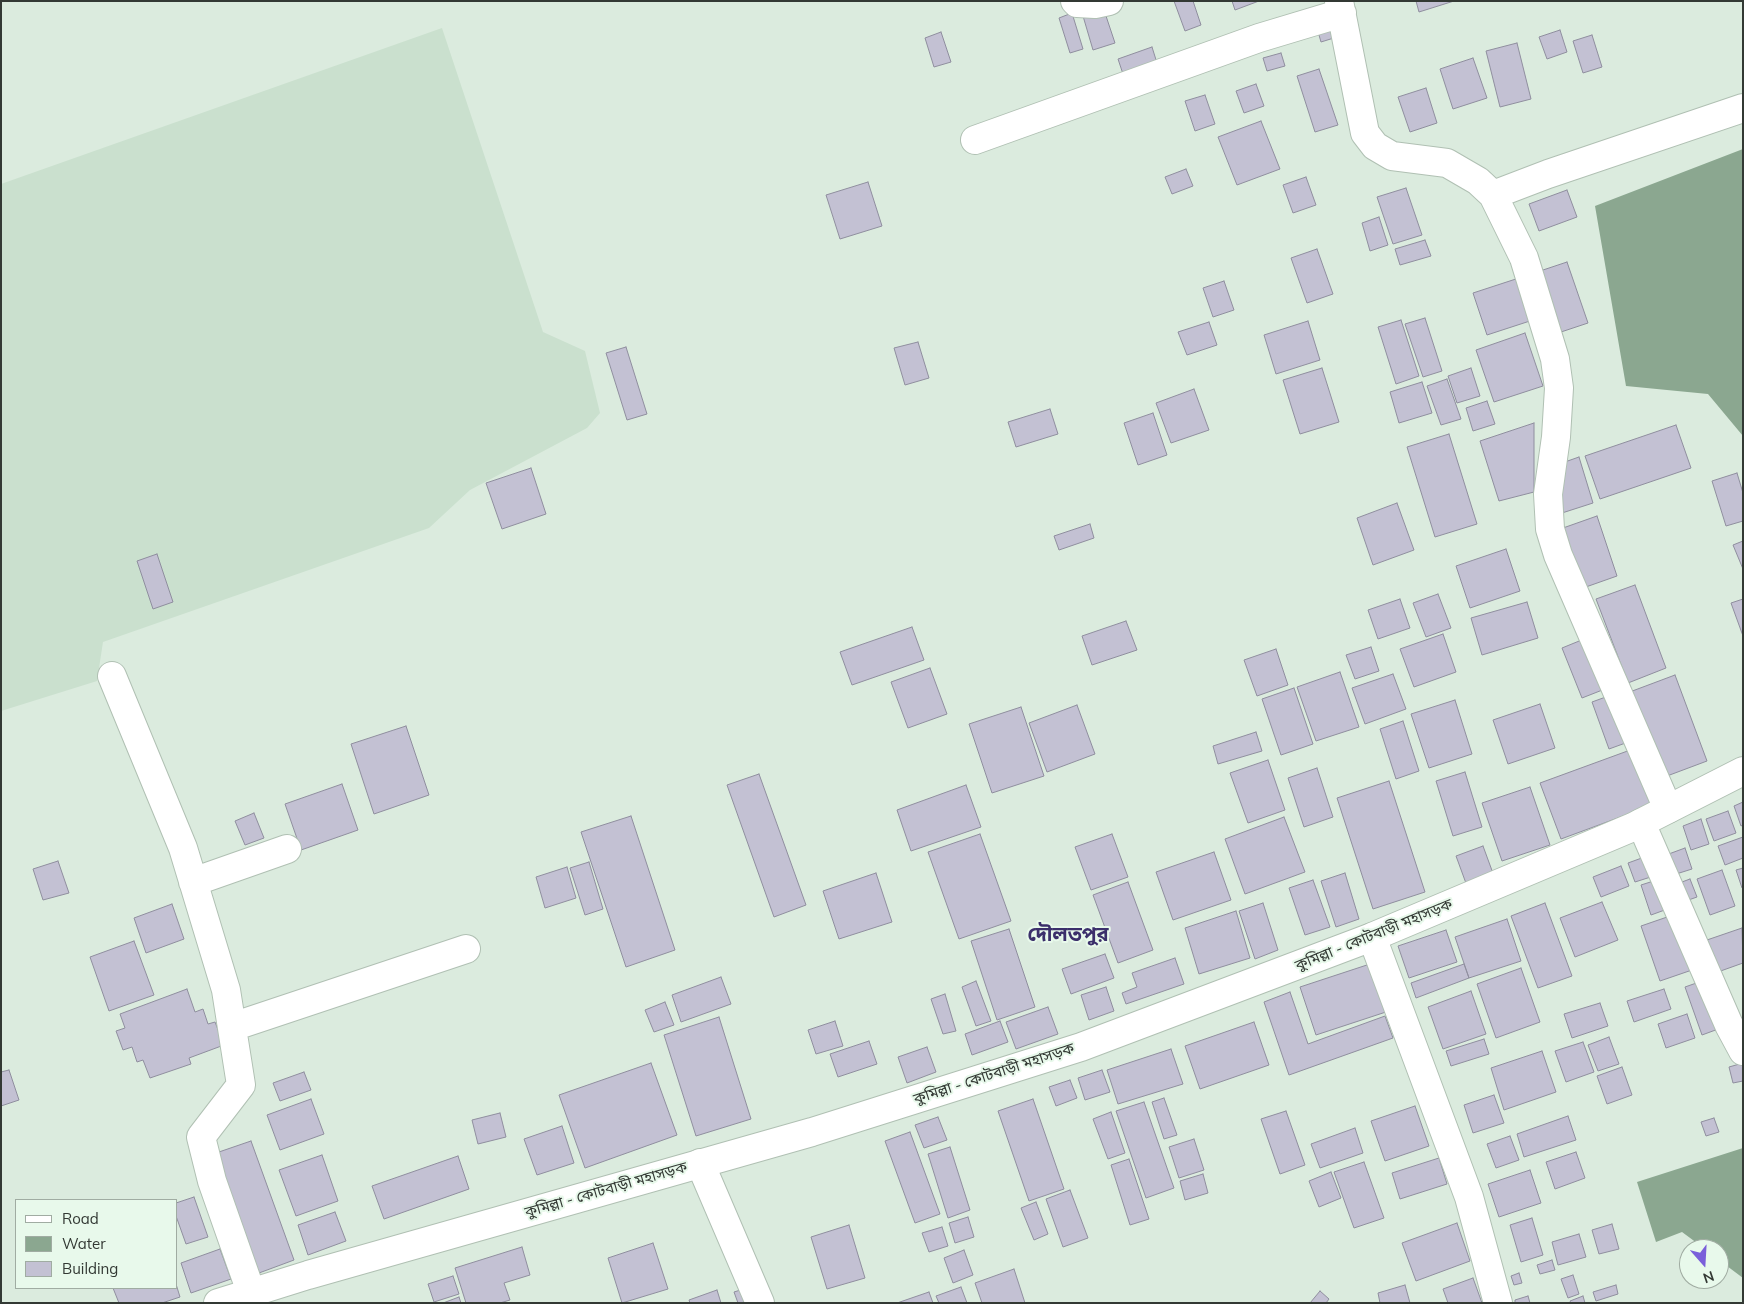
<!DOCTYPE html>
<html>
<head>
<meta charset="utf-8">
<style>
	body { margin:0 }
	#map { position:relative; width:1744px; height:1304px; overflow:hidden; background:#dbebde; font-family:Mulish,sans-serif }
	canvas { display:block }
	.frame { position:absolute; inset:0; border:2px solid #333934; pointer-events:none }
	.legend { position:absolute; left:15px; top:1199px; width:162px; height:90px; box-sizing:border-box; background:#e8f9eb; border:1px solid #a0aca2; margin:0; padding:6px 9px; list-style:none; font-size:15px; color:#333934 }
	.legend li { display:flex; align-items:center; gap:10px; height:25px }
	.legend b { width:25px; border:1px solid #a0aca2 }
	.north { position:absolute; left:1679px; top:1239px; width:50px; height:50px; box-sizing:border-box; background:#e8f9eb; border:1px solid #a0aca2; border-radius:50%; rotate:161deg; font-size:14px; font-weight:700; line-height:20px; text-align:center; color:#333934 }
	.north::after { content:''; display:block; margin:auto; width:18px; height:22px; background:#7a5fda; clip-path:polygon(50% 0,100% 100%,50% 72%,0 100%) }
</style>
</head>
<body>
<div id="map">
<canvas width="1744" height="1304"></canvas>
<div class="frame"></div>
<ul class="legend">
<li><b style="height:6px;background:#fff"></b>Road</li>
<li><b style="height:14px;background:#8ba790"></b>Water</li>
<li><b style="height:14px;background:#c3c1d3"></b>Building</li>
</ul>
<div class="north">N</div>
</div>
<script>
const ctx = document.querySelector('canvas').getContext('2d');
ctx.lineJoin = 'round';
function fillPath(path, color) { ctx.fillStyle = color; ctx.fill(path, 'evenodd'); }
const shape = rows => new Path2D(rows.map(r => 'M' + r).join(''));
function stroke(path, color, width, dash) { ctx.strokeStyle = color; ctx.lineWidth = width; ctx.lineCap = dash ? 'butt' : 'round'; ctx.setLineDash(dash || []); ctx.stroke(path); }
function drawText(font, color, halo, rows, align = 'center') {
  ctx.font = font + ' Mulish,"Noto Sans Bengali",sans-serif'; ctx.lineWidth = 4; ctx.setLineDash([]); ctx.textBaseline = 'middle'; ctx.strokeStyle = halo; ctx.fillStyle = color; for (const [text, x, y, turn = 0] of rows) {
    ctx.save(); ctx.translate(x, y); ctx.rotate((+turn || 0) * Math.PI / 180); ctx.textAlign = isNaN(turn) ? turn : align; if (halo) ctx.strokeText(text, 0, 0); ctx.fillText(text, 0, 0); ctx.restore();
  }
}
const built = shape([
	[442,28,543,332,585,351,600,413,587,428,470,490,429,528,103,642,97,681,1,711,1,184]
]);
const water = shape([
	[1743,149,1743,436,1708,394,1626,386,1595,206],
	[1743,1148,1743,1278,1719,1260,1719,1249,1705,1249,1682,1232,1656,1242,1637,1182]
]);
const building = shape([
	[1174,1,1193,1,1201,25,1185,31,1174,1],
	[1232,1,1259,1,1235,10,1232,1],
	[1416,1,1454,1,1419,12,1416,1],
	[1104,10,1115,43,1093,50,1083,16,1104,10],
	[1072,13,1083,49,1070,53,1059,18,1072,13],
	[1332,22,1337,37,1321,42,1317,28,1332,22],
	[1560,30,1567,52,1547,59,1539,37,1560,30],
	[941,32,951,62,934,67,925,38,941,32],
	[1592,35,1602,67,1583,73,1573,41,1592,35],
	[1517,43,1531,99,1500,107,1486,51,1517,43],
	[1152,47,1157,63,1123,74,1118,59,1152,47],
	[1281,53,1285,66,1267,71,1263,58,1281,53],
	[1473,58,1487,98,1453,109,1440,69,1473,58],
	[1319,69,1338,125,1315,132,1297,76,1319,69],
	[1256,84,1264,106,1244,113,1236,91,1256,84],
	[1426,88,1437,123,1410,132,1398,97,1426,88],
	[1205,95,1215,124,1195,131,1185,101,1205,95],
	[1261,121,1280,169,1237,185,1218,137,1261,121],
	[1186,169,1193,186,1172,194,1165,177,1186,169],
	[1306,177,1316,205,1293,213,1283,185,1306,177],
	[868,182,882,226,840,239,826,195,868,182],
	[1406,188,1422,235,1393,244,1377,197,1406,188],
	[1567,190,1577,217,1539,231,1529,204,1567,190],
	[1379,217,1388,245,1370,251,1362,223,1379,217],
	[1425,240,1431,256,1400,265,1395,249,1425,240],
	[1317,249,1333,294,1307,303,1291,258,1317,249],
	[1567,262,1588,323,1561,332,1540,271,1567,262],
	[1522,277,1536,319,1487,335,1473,293,1522,277],
	[1224,281,1234,310,1213,317,1203,288,1224,281],
	[1425,318,1442,371,1423,377,1405,324,1425,318],
	[1401,320,1419,376,1396,384,1378,327,1401,320],
	[1308,321,1320,360,1276,374,1264,335,1308,321],
	[1209,322,1217,345,1187,355,1178,332,1209,322],
	[1525,333,1543,386,1494,402,1476,350,1525,333],
	[918,342,929,378,905,385,894,348,918,342],
	[626,347,647,414,627,420,606,353,626,347],
	[1322,368,1339,422,1300,434,1283,380,1322,368],
	[1471,368,1480,396,1457,403,1448,376,1471,368],
	[1447,379,1461,419,1441,425,1427,386,1447,379],
	[1422,382,1432,413,1399,423,1390,392,1422,382],
	[1194,389,1209,430,1171,443,1156,403,1194,389],
	[1487,401,1495,424,1473,431,1466,408,1487,401],
	[1050,409,1058,434,1016,447,1008,422,1050,409],
	[1153,413,1167,455,1138,465,1124,423,1153,413],
	[1534,423,1534,492,1499,501,1480,441,1534,423],
	[1676,425,1691,468,1600,499,1585,456,1676,425],
	[1449,434,1477,524,1435,537,1407,447,1449,434],
	[1579,457,1593,503,1562,513,1562,463,1579,457],
	[531,468,546,514,502,529,486,483,531,468],
	[1737,473,1743,493,1743,521,1726,526,1712,481,1737,473],
	[1397,503,1414,550,1373,565,1357,518,1397,503],
	[1597,516,1617,576,1583,588,1563,528,1597,516],
	[1090,524,1094,538,1059,550,1054,536,1090,524],
	[1743,541,1743,569,1733,545,1743,541],
	[1506,549,1520,591,1470,608,1456,566,1506,549],
	[157,554,173,602,153,609,137,561,157,554],
	[1635,585,1666,668,1628,683,1596,599,1635,585],
	[1438,594,1451,628,1426,637,1413,603,1438,594],
	[1400,599,1410,628,1378,639,1368,610,1400,599],
	[1743,599,1743,636,1731,603,1743,599],
	[1527,602,1538,638,1482,655,1471,618,1527,602],
	[1126,621,1137,650,1092,665,1082,636,1126,621],
	[912,627,924,660,852,685,840,652,912,627],
	[1443,634,1456,672,1414,687,1400,649,1443,634],
	[1589,637,1610,687,1582,698,1562,648,1589,637],
	[1371,647,1379,671,1355,679,1346,655,1371,647],
	[1276,649,1288,685,1257,696,1244,660,1276,649],
	[930,668,947,714,908,728,891,682,930,668],
	[1340,672,1359,727,1316,741,1297,687,1340,672],
	[1393,674,1406,709,1365,724,1352,688,1393,674],
	[1675,675,1707,761,1659,779,1627,693,1675,675],
	[1294,688,1313,744,1281,755,1262,699,1294,688],
	[1614,694,1631,741,1609,749,1592,702,1614,694],
	[1455,700,1472,754,1429,768,1411,714,1455,700],
	[1540,704,1555,748,1508,764,1493,720,1540,704],
	[1077,705,1095,754,1047,772,1029,723,1077,705],
	[1021,707,1044,776,992,793,969,724,1021,707],
	[1403,721,1419,771,1396,779,1380,729,1403,721],
	[406,726,429,795,374,814,351,744,406,726],
	[1256,732,1262,751,1218,764,1213,746,1256,732],
	[1633,749,1653,805,1561,839,1540,783,1633,749],
	[1268,760,1285,810,1248,823,1230,773,1268,760],
	[1317,768,1333,817,1304,827,1288,778,1317,768],
	[1465,772,1482,827,1453,836,1436,781,1465,772],
	[759,774,806,905,774,917,727,785,759,774],
	[1389,781,1425,892,1373,909,1337,798,1389,781],
	[342,784,358,830,301,850,285,804,342,784],
	[966,785,981,827,911,851,897,810,966,785],
	[1530,787,1550,845,1502,861,1482,803,1530,787],
	[1743,802,1743,825,1741,826,1734,806,1743,802],
	[1728,811,1736,833,1714,841,1706,819,1728,811],
	[254,813,264,838,245,845,235,821,254,813],
	[631,816,675,950,626,967,581,832,631,816],
	[1284,817,1305,872,1245,894,1225,839,1284,817],
	[1701,819,1709,844,1691,850,1683,826,1701,819],
	[980,834,1011,921,959,939,928,852,980,834],
	[1112,834,1128,877,1091,890,1075,847,1112,834],
	[1743,837,1743,858,1725,865,1718,846,1743,837],
	[1483,846,1494,876,1467,886,1456,856,1483,846],
	[1685,848,1692,869,1673,875,1666,855,1685,848],
	[1214,852,1231,900,1173,920,1156,872,1214,852],
	[1650,855,1657,875,1635,882,1628,863,1650,855],
	[58,861,69,893,43,900,33,869,58,861],
	[589,862,603,909,585,915,570,868,589,862],
	[1621,866,1629,886,1601,897,1593,877,1621,866],
	[567,867,576,898,545,908,536,877,567,867],
	[1743,868,1743,887,1742,888,1736,870,1743,868],
	[1722,870,1735,906,1710,915,1697,879,1722,870],
	[876,873,892,922,839,939,823,891,876,873],
	[1345,873,1359,919,1336,927,1321,881,1345,873],
	[1663,878,1673,907,1651,915,1641,885,1663,878],
	[1690,879,1697,897,1680,903,1674,885,1690,879],
	[1313,880,1330,927,1305,935,1289,888,1313,880],
	[1128,882,1153,950,1118,963,1093,895,1128,882],
	[1602,902,1618,940,1575,957,1560,918,1602,902],
	[1263,903,1278,950,1255,959,1239,911,1263,903],
	[1545,903,1572,976,1538,988,1511,916,1545,903],
	[172,904,184,939,146,953,134,918,172,904],
	[1236,911,1250,958,1199,974,1185,928,1236,911],
	[1673,915,1692,970,1660,981,1641,926,1673,915],
	[1507,919,1521,961,1469,978,1455,937,1507,919],
	[1742,928,1743,963,1715,973,1704,941,1742,928],
	[1009,929,1035,1007,997,1020,971,941,1009,929],
	[1446,930,1457,962,1409,978,1398,946,1446,930],
	[134,941,154,995,109,1011,90,957,134,941],
	[1105,954,1114,978,1071,994,1062,969,1105,954],
	[1175,958,1184,984,1126,1004,1122,993,1137,987,1132,973,1175,958],
	[1376,962,1392,1010,1316,1035,1300,987,1376,962],
	[1464,964,1469,978,1416,998,1411,983,1464,964],
	[1521,968,1540,1022,1496,1038,1477,984,1521,968],
	[721,977,731,1004,681,1022,672,995,721,977],
	[1705,980,1721,1028,1702,1035,1685,987,1705,980],
	[976,981,991,1021,976,1026,962,987,976,981],
	[1106,987,1114,1011,1089,1020,1081,995,1106,987],
	[187,989,195,1012,203,1009,208,1024,215,1022,224,1045,189,1058,191,1064,150,1078,143,1060,137,1062,132,1047,123,1050,116,1031,125,1028,120,1014,187,989],
	[1664,989,1671,1009,1634,1022,1627,1001,1664,989],
	[1471,991,1486,1034,1443,1049,1428,1007,1471,991],
	[1290,992,1308,1044,1385,1016,1393,1038,1289,1075,1264,1002,1290,992],
	[945,994,956,1031,943,1034,931,999,945,994],
	[665,1002,674,1025,654,1032,645,1010,665,1002],
	[1600,1003,1608,1026,1572,1038,1564,1014,1600,1003],
	[1048,1007,1058,1034,1016,1049,1006,1022,1048,1007],
	[1687,1014,1695,1038,1666,1048,1658,1024,1687,1014],
	[719,1017,751,1119,696,1136,664,1035,719,1017],
	[835,1021,843,1046,816,1054,808,1030,835,1021],
	[1000,1021,1008,1042,972,1055,965,1034,1000,1021],
	[1254,1022,1269,1065,1200,1089,1185,1046,1254,1022],
	[1609,1037,1619,1064,1598,1071,1588,1045,1609,1037],
	[1484,1039,1489,1054,1451,1066,1446,1051,1484,1039],
	[869,1041,877,1064,838,1077,830,1054,869,1041],
	[1583,1042,1594,1072,1566,1082,1555,1051,1583,1042],
	[927,1047,936,1072,907,1083,898,1057,927,1047],
	[1171,1049,1183,1084,1118,1104,1107,1070,1171,1049],
	[1542,1051,1556,1092,1504,1110,1491,1068,1542,1051],
	[651,1063,677,1135,585,1168,559,1095,651,1063],
	[1743,1063,1743,1081,1733,1083,1729,1067,1743,1063],
	[1622,1067,1632,1095,1607,1104,1597,1076,1622,1067],
	[9,1070,19,1100,1,1106,1,1072,9,1070],
	[1102,1070,1110,1092,1085,1100,1078,1078,1102,1070],
	[304,1072,311,1090,280,1101,273,1083,304,1072],
	[1070,1080,1077,1098,1056,1106,1049,1087,1070,1080],
	[1494,1095,1504,1123,1473,1133,1464,1105,1494,1095],
	[1164,1098,1177,1135,1164,1139,1152,1102,1164,1098],
	[311,1099,324,1134,280,1150,267,1115,311,1099],
	[1033,1099,1064,1189,1029,1201,998,1111,1033,1099],
	[1144,1102,1174,1188,1146,1198,1116,1111,1144,1102],
	[1415,1106,1429,1146,1385,1161,1371,1121,1415,1106],
	[1286,1111,1305,1165,1280,1174,1261,1119,1286,1111],
	[1111,1112,1125,1153,1108,1159,1093,1119,1111,1112],
	[500,1113,506,1137,478,1144,472,1120,500,1113],
	[1568,1116,1576,1140,1524,1157,1517,1134,1568,1116],
	[938,1117,947,1140,924,1148,915,1125,938,1117],
	[1714,1118,1719,1132,1706,1136,1701,1122,1714,1118],
	[562,1126,574,1163,537,1175,524,1139,562,1126],
	[1355,1128,1363,1153,1320,1168,1311,1144,1355,1128],
	[910,1132,940,1214,915,1223,885,1141,910,1132],
	[1510,1136,1519,1160,1496,1168,1487,1144,1510,1136],
	[1194,1139,1204,1170,1179,1178,1169,1147,1194,1139],
	[251,1141,294,1260,259,1273,216,1153,251,1141],
	[950,1147,970,1210,948,1218,928,1154,950,1147],
	[1576,1152,1585,1178,1555,1189,1546,1162,1576,1152],
	[322,1155,338,1201,296,1216,279,1170,322,1155],
	[458,1156,469,1189,384,1219,372,1186,458,1156],
	[1439,1158,1447,1184,1400,1199,1392,1173,1439,1158],
	[1129,1159,1149,1219,1130,1225,1111,1165,1129,1159],
	[1364,1162,1384,1218,1354,1228,1334,1172,1364,1162],
	[1530,1170,1541,1203,1499,1217,1488,1184,1530,1170],
	[1331,1172,1341,1198,1319,1207,1309,1181,1331,1172],
	[1203,1174,1208,1193,1185,1200,1180,1181,1203,1174],
	[1070,1190,1088,1238,1063,1247,1046,1199,1070,1190],
	[194,1197,208,1237,186,1244,176,1216,176,1203,194,1197],
	[1036,1202,1048,1234,1034,1240,1021,1208,1036,1202],
	[335,1212,346,1241,308,1255,298,1225,335,1212],
	[968,1217,974,1237,955,1243,949,1223,968,1217],
	[1532,1218,1543,1255,1521,1262,1510,1225,1532,1218],
	[1457,1223,1470,1261,1416,1281,1402,1243,1457,1223],
	[1612,1224,1619,1249,1599,1254,1592,1230,1612,1224],
	[849,1225,865,1278,827,1289,811,1237,849,1225],
	[942,1227,948,1246,929,1252,922,1233,942,1227],
	[1579,1234,1586,1257,1558,1265,1552,1242,1579,1234],
	[653,1243,668,1289,622,1303,608,1258,653,1243],
	[522,1247,530,1275,504,1283,510,1300,500,1303,466,1303,455,1268,522,1247],
	[220,1249,231,1279,191,1293,181,1263,220,1249],
	[964,1250,973,1275,953,1283,944,1258,964,1250],
	[1552,1260,1555,1270,1540,1274,1537,1265,1552,1260],
	[1014,1269,1025,1303,982,1303,975,1283,1014,1269],
	[1519,1273,1522,1283,1514,1285,1511,1276,1519,1273],
	[1573,1275,1579,1294,1568,1298,1561,1279,1573,1275],
	[453,1276,459,1294,434,1302,428,1284,453,1276],
	[1473,1278,1482,1303,1448,1303,1443,1289,1473,1278],
	[176,1284,180,1297,162,1303,119,1303,113,1288,176,1288,176,1284],
	[1405,1285,1410,1303,1380,1303,1378,1293,1405,1285],
	[1616,1285,1618,1294,1596,1301,1593,1292,1616,1285],
	[961,1287,967,1303,939,1303,936,1296,961,1287],
	[747,1288,752,1303,738,1303,734,1292,747,1288],
	[717,1290,721,1303,690,1303,689,1300,717,1290],
	[1320,1291,1329,1299,1326,1303,1310,1303,1320,1291],
	[929,1292,933,1303,897,1303,929,1292],
	[1528,1296,1530,1303,1515,1303,1515,1300,1528,1296],
	[1583,1296,1585,1303,1571,1303,1570,1301,1583,1296],
	[459,1297,461,1303,443,1303,459,1297]
]);
const minor = shape([
	[1075,1,1077,3,1095,4,1109,1],
	[1339,1,1365,133,1375,146,1392,156,1447,163,1478,181,1493,195,1524,258,1555,359,1559,388,1556,437,1548,494,1550,529,1558,555,1668,809],
	[975,140,1259,38,1342,13],
	[1493,195,1548,174,1743,108],
	[112,676,183,848,226,990,241,1085,201,1137,212,1181,251,1292],
	[1641,823,1729,1025,1743,1051],
	[193,882,287,849],
	[1372,937,1469,1197,1498,1303],
	[232,1027,466,949],
	[700,1163,760,1303]
]);
const primary = shape([
	[218,1303,308,1275,812,1132,1081,1047,1372,937,1633,827,1743,771]
]);
const streetNames = [
	["কুমিল্লা - কোটবাড়ী মহাসড়ক",1374,935,-22],
	["কুমিল্লা - কোটবাড়ী মহাসড়ক",994,1074,-18],
	["কুমিল্লা - কোটবাড়ী মহাসড়ক",606,1190,-16]
];
const districtNames = [
	["দৌলতপুর",1068,935]
];
fillPath(built, '#cae0ce');
fillPath(water, '#8ba790');
fillPath(building, '#c3c1d3');
stroke(building, '#8f8e9e', 1);
stroke(minor, '#b0c0b3', 30);
stroke(primary, '#b0c0b3', 30);
stroke(minor, '#fff', 28);
stroke(primary, '#fff', 28);
drawText('15px', '#333934', '#e8f9eb', streetNames);
drawText('bold 20px', '#3b2f6b', '#e8f9eb', districtNames);
</script>
</body>
</html>
